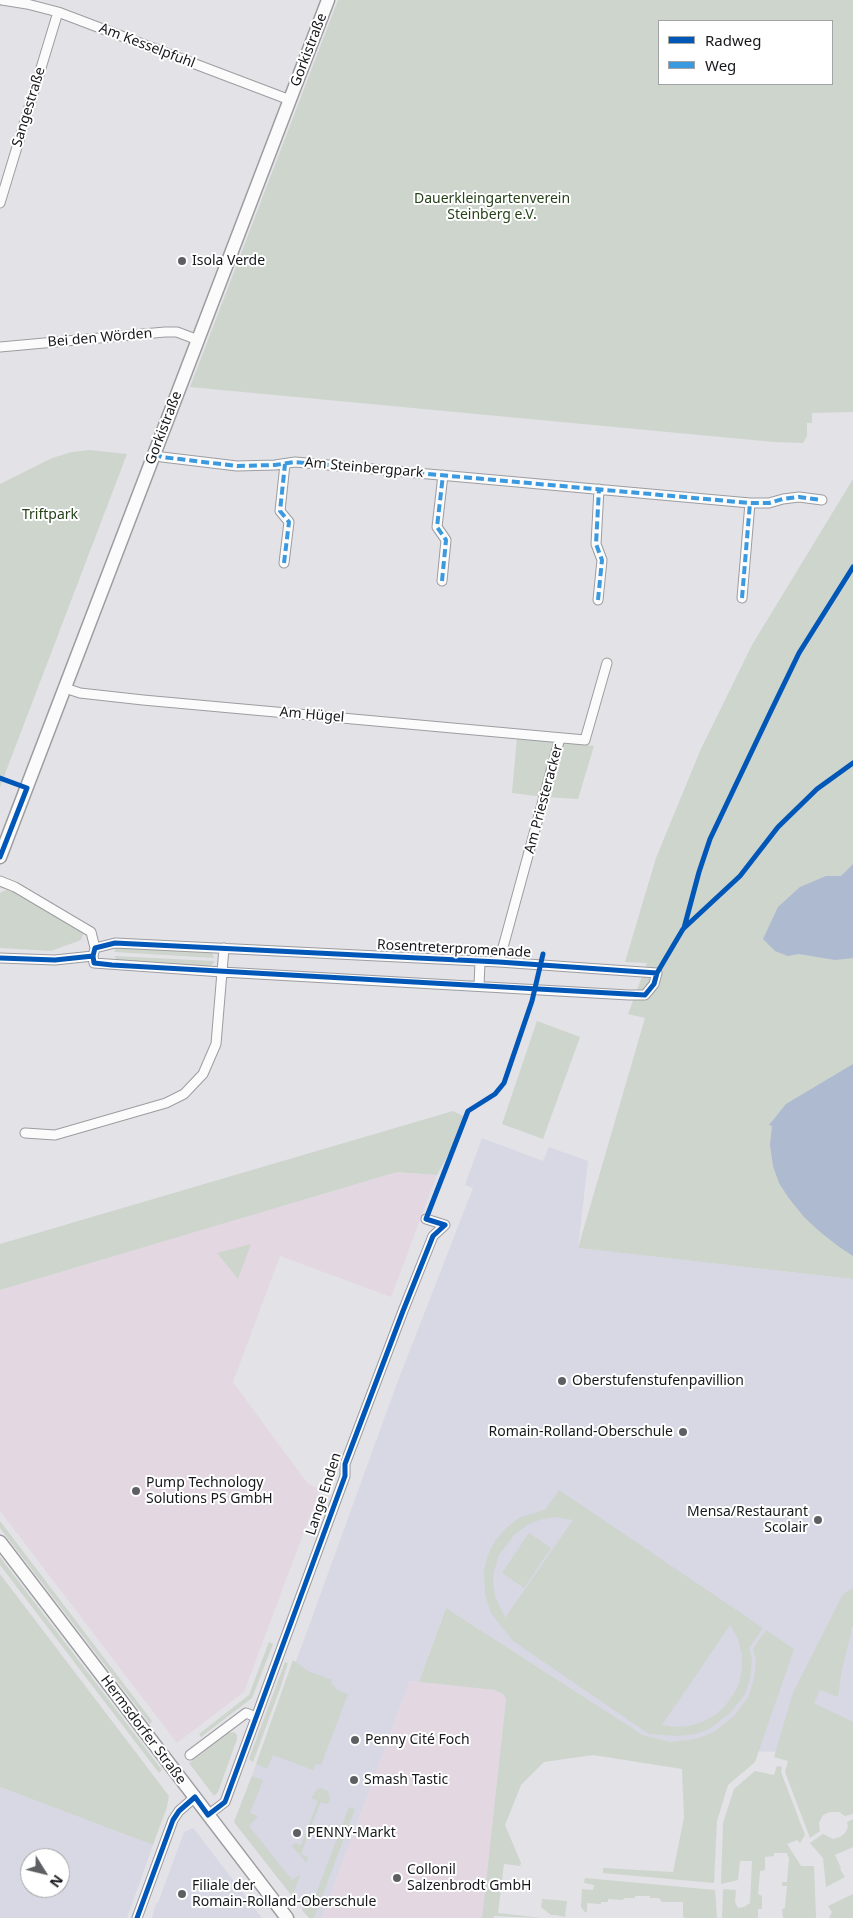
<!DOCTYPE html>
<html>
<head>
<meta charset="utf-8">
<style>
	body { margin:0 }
	#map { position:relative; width:853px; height:1918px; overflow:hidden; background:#e2e2e7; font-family:"Noto Sans",sans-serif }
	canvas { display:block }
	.legend { position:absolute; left:658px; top:20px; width:175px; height:65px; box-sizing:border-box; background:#fff; border:1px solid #a2a3a4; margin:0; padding:6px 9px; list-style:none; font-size:15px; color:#17181b }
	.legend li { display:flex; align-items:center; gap:10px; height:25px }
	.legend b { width:25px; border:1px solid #a2a3a4 }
	.north { position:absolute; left:20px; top:1848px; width:50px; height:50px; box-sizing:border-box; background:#fff; border:1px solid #a2a3a4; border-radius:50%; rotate:126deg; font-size:14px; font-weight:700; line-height:20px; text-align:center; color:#17181b }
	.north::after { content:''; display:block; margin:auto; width:18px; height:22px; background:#5e5f62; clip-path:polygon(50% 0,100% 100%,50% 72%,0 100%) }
</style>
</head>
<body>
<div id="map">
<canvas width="853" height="1918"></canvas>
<ul class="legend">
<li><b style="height:6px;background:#0057b8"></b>Radweg</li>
<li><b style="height:6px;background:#3b9adf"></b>Weg</li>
</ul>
<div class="north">N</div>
</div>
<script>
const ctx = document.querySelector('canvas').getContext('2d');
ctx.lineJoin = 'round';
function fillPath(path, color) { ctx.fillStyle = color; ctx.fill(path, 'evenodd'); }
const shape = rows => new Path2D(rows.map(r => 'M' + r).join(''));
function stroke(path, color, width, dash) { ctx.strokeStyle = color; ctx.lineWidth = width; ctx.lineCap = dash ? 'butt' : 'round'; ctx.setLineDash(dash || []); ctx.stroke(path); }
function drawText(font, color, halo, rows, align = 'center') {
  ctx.font = font + ' "Noto Sans",sans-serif'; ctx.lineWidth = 4; ctx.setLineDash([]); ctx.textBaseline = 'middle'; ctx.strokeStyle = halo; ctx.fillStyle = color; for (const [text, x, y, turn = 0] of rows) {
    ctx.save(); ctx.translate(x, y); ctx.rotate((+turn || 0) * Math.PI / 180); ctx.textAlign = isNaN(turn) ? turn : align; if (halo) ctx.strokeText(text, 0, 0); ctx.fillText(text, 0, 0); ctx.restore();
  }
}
const built = shape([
	[482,1138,543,1161,549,1147,588,1161,578,1248,853,1279,853,1725,779,1752,720,1750,670,1742,643,1735,446,1608,419,1682,410,1681,322,1918,309,1918,234,1822,301,1648,396,1386,473,1188,465,1185],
	[0,1787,153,1845,127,1918,0,1918],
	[30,1858,60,1858,60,1888,30,1888],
	[193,1828,198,1834,262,1918,152,1918,156,1903,158,1903,184,1832]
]);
const industrial = shape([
	[397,1172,437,1175,391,1297,280,1256,233,1382,308,1484,320,1489,244,1692,177,1743,0,1511,0,1290],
	[410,1681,495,1690,503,1694,506,1699,482,1918,322,1918]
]);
const green = shape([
	[338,0,853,0,853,412,812,413,812,423,807,423,807,436,803,443,774,442,190,387],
	[832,21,832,84,659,84,659,21],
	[90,450,127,454,0,787,0,484,52,458,72,452],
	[853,479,853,1279,578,1248,645,1018,628,1014,647,963,625,962,656,858,700,751,752,645],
	[517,737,594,746,578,799,544,797,512,793],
	[8,889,13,890,81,931,83,934,81,940,51,951,0,948,0,893],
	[116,948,210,952,212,953,214,958,114,952],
	[114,956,214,961,214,963,209,967,119,962],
	[537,1021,580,1037,543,1139,502,1124],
	[453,1111,463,1116,450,1151,437,1175,397,1172,0,1290,0,1244],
	[251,1244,238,1279,217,1253],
	[559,1490,763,1628,749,1648,752,1659,750,1679,745,1694,731,1712,711,1728,696,1734,677,1736,649,1734,513,1641,491,1613,485,1595,484,1571,488,1555,495,1541,505,1529,519,1518,546,1509],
	[554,1517,573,1520,505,1618,495,1596,493,1582,494,1571,499,1555,514,1535,529,1524,539,1520],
	[730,1625,738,1639,742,1655,742,1670,739,1684,733,1695,725,1706,714,1716,702,1722,689,1726,674,1727,662,1725],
	[0,1521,152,1721,150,1724,0,1528],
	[529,1533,551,1548,524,1588,502,1573],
	[0,1557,162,1770,159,1773,0,1565],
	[0,1574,169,1796,167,1807,153,1845,0,1787],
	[853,1588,853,1627,851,1627,851,1633,841,1673,838,1697,820,1690,814,1703,853,1722,853,1814,845,1816,839,1812,830,1812,823,1815,819,1823,820,1831,810,1838,785,1772,788,1761,774,1757,793,1693,843,1594],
	[446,1608,643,1735,670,1742,696,1739,714,1732,734,1716,749,1696,754,1678,756,1660,753,1649,766,1630,794,1649,755,1762,728,1785,717,1821,714,1883,603,1873,603,1868,673,1872,684,1818,682,1769,593,1755,544,1762,521,1785,505,1825,521,1863,520,1866,504,1864,498,1913,542,1918,494,1916,494,1918,482,1918,506,1699,503,1694,495,1690,419,1682],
	[269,1642,273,1644,252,1698,201,1737,199,1734,249,1695],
	[293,1660,308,1671,332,1680,331,1683,337,1690,348,1694,321,1765,316,1764,313,1770,273,1755,267,1769,256,1764],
	[285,1662,288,1663,281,1686,253,1762,249,1759],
	[234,1732,237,1735,237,1739,218,1792,214,1796,189,1763,228,1733],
	[777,1766,782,1767,781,1772,805,1835,800,1843,797,1840,787,1844,801,1866,814,1866,816,1918,783,1918,782,1909,785,1908,787,1886,782,1886,782,1882,787,1882,789,1859,787,1853,774,1853,774,1856,765,1857,765,1870,760,1871,758,1894,762,1896,762,1909,758,1909,758,1918,722,1918,723,1889,736,1890,735,1902,738,1908,744,1907,750,1903,752,1861,740,1861,738,1880,721,1884,723,1823,734,1789,755,1771,774,1775],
	[252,1776,263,1780,250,1813,258,1816,249,1826,292,1880,299,1875,300,1876,292,1896,234,1822],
	[321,1788,328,1791,330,1800,328,1804,321,1802,316,1814,301,1854,308,1857,306,1862,292,1846,294,1843,301,1845,318,1801,311,1798,317,1789],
	[349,1807,355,1809,314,1918,309,1918,302,1910,307,1897,314,1899],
	[853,1819,853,1847,835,1855,841,1868,840,1869,845,1877,826,1887,823,1858,810,1843,823,1834,833,1839,840,1837,845,1833,848,1827,847,1822],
	[585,1878,715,1890,717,1918,685,1918,683,1917,683,1902,662,1902,659,1898,650,1898,650,1896,635,1896,635,1898,624,1898,623,1900,608,1899,608,1902,601,1902,601,1904,587,1903,587,1912,585,1912,581,1907,582,1889,593,1890,594,1885,584,1883],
	[853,1894,853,1918,829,1918,832,1912,828,1906],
	[542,1899,567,1901,565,1917,556,1915,551,1915,541,1907]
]);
const water = shape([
	[853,864,853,958,835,960,799,954,788,956,775,951,763,939,778,907,800,887,826,876,841,876],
	[853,1064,853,1256,838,1246,819,1231,804,1217,788,1197,779,1183,773,1166,770,1145,772,1126,769,1125,786,1104]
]);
const street = shape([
	[2,0,27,4,58,12,290,100],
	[0,203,58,12],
	[0,347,165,332,177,332,198,340],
	[154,454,162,457,237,466,275,465,295,462,750,503,769,503,783,499,799,497,822,500],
	[284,563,289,522,280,511,285,464],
	[442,581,446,540,437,527,443,475],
	[742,598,750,503],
	[598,600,602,560,596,544,599,489],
	[65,688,80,693,143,700,585,740,607,663],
	[0,881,15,887,91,932,95,948,93,956,94,963,222,972,629,995,645,995,654,984,657,973,499,962,115,943,95,948],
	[0,958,55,960,93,956],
	[499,962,560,738],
	[479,986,480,962],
	[25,1133,55,1135,166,1103,184,1094,203,1074,216,1044,224,948],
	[190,1755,246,1713,256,1717],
	[208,1815,225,1802,345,1476,345,1464,403,1311,433,1236,445,1225,426,1219],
	[137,1918,173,1820,179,1811,195,1797]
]);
const secondary = shape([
	[0,857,328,0],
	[0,1542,287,1918]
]);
const quiet = shape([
	[154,454,162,457,237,466,275,465,295,462,750,503,769,503,783,499,799,497,822,500],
	[284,563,289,522,280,511,285,464],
	[442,581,446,540,437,527,443,475],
	[742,598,750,503],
	[598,600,602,560,596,544,599,489]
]);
const cycleway = shape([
	[0,778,27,788,0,857],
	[684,928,699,872,710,839,770,713,799,653,853,567],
	[0,958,55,960,93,956],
	[657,973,499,962,115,943,95,948,93,956,94,963,112,965,645,995,654,984,657,973,683,929,740,876,778,827,817,789,853,763],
	[137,1918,173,1820,179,1811,195,1797,208,1815,225,1802,345,1476,345,1464,403,1311,433,1236,445,1225,426,1219,468,1111,495,1094,504,1083,532,1001,543,954]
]);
const markers = [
	[182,261,5,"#5e5f62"],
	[562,1381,5,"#5e5f62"],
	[683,1432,5,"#5e5f62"],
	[136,1491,5,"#5e5f62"],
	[818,1520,5,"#5e5f62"],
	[355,1740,5,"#5e5f62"],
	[354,1780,5,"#5e5f62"],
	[297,1833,5,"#5e5f62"],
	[397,1878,5,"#5e5f62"],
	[182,1894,5,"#5e5f62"]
];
const streetNames = [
	["Am Kesselpfuhl",147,46,21],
	["Gorkistraße",309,50,-69],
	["Sangestraße",29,107,-73],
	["Bei den Wörden",100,338,-5],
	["Gorkistraße",164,428,-69],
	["Am Steinbergpark",364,468,5],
	["Am Hügel",312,715,5],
	["Am Priesteracker",544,799,-75],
	["Rosentreterpromenade",454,949,3],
	["Lange Enden",324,1494,-72],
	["Hermsdorfer Straße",143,1730,53]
];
const parkNames = [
	["Dauerkleingartenverein",492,199],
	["Steinberg e.V.",492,215],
	["Triftpark",50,515]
];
const poiNames = [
	["Isola Verde",192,261],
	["Oberstufenstufenpavillion",572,1381],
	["Romain-Rolland-Oberschule",673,1432,"right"],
	["Pump Technology",146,1483],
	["Solutions PS GmbH",146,1499],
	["Mensa/Restaurant",808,1512,"right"],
	["Scolair",808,1528,"right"],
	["Penny Cité Foch",365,1740],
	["Smash Tastic",364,1780],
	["PENNY-Markt",307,1833],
	["Collonil",407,1870],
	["Salzenbrodt GmbH",407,1886],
	["Filiale der",192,1886],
	["Romain-Rolland-Oberschule",192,1902]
];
fillPath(built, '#d7d8e4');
fillPath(industrial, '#e3d8e2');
fillPath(green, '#cdd5cd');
fillPath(water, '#aebacf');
stroke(street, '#9d9da1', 11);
stroke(secondary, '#9d9da1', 15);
stroke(street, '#fbfbfb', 9);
stroke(secondary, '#fbfbfb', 12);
stroke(quiet, '#3b9adf', 4, [8, 4]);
stroke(cycleway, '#0057b8', 5);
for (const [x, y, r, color] of markers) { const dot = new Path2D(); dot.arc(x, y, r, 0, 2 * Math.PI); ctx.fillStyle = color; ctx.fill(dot); stroke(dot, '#fff', 2); }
drawText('14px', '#17181b', '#fff', streetNames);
drawText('14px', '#254219', '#fff', parkNames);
drawText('14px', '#17181b', '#fff', poiNames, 'left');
</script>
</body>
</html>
